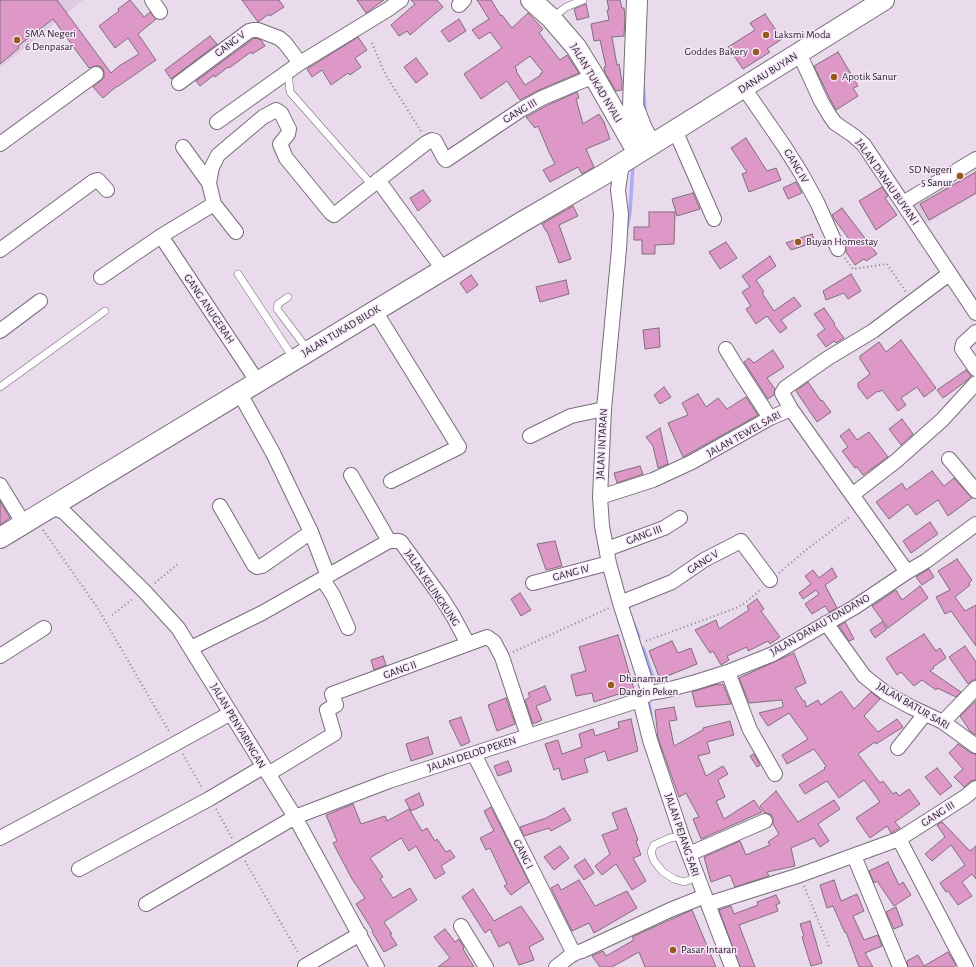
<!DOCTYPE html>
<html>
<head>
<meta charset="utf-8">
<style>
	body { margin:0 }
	canvas { display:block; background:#e9daec }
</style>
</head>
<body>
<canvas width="976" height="967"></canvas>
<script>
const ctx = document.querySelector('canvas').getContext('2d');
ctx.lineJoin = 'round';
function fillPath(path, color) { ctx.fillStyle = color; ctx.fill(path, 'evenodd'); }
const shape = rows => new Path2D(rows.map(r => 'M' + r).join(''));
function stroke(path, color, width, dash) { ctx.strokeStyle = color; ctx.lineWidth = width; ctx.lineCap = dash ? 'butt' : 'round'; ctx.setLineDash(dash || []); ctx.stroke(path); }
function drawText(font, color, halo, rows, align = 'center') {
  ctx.font = font + ' "Alegreya Sans",sans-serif'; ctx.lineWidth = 3; ctx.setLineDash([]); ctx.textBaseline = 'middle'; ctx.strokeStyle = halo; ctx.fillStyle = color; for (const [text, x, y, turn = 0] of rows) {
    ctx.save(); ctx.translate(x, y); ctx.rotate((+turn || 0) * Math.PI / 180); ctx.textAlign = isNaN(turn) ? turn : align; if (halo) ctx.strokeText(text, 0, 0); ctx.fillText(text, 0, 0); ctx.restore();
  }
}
const built = shape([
	[0,0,83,0,0,68],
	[976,156,976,195,925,224,907,197]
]);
const stream = shape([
	[643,83,645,110],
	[627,228,630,212,633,165],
	[633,622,639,637],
	[643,648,654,680],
	[648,698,651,715]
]);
const building = shape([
	[0,0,57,0,111,73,119,66,139,54,128,38,115,48,99,26,119,11,118,9,130,0,144,17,150,12,156,19,138,34,156,60,117,87,117,86,103,98,93,87,104,78,104,73,103,69,100,66,95,66,89,68,53,19,18,46,19,48,0,64,0,0],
	[242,0,279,0,284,7,270,16,269,14,258,22,242,0],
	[357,0,384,0,366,13,357,0],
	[411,0,437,0,443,7,410,35,407,31,399,36,391,25,415,4,411,0],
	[477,0,491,0,501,16,502,15,512,28,528,13,543,29,539,33,560,60,567,55,579,73,539,90,520,100,507,81,481,99,464,74,502,48,490,32,479,39,472,30,489,19,477,0],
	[530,56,543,72,540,74,541,75,525,85,516,71,517,70,515,67,530,56],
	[607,0,620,0,622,8,624,8,625,18,624,36,612,37,617,65,619,64,622,81,622,90,616,91,605,73,604,67,606,67,600,40,594,41,591,24,609,20,607,10,609,10,607,0],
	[586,4,589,17,577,20,574,9,586,4],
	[765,14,782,39,767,49,770,52,743,69,728,47,755,30,750,23,765,14],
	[459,19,466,31,449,42,441,31,459,19],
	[210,36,217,44,171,79,165,70,210,36],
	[358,37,367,50,355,58,361,67,350,75,348,73,331,85,322,70,312,77,307,69,358,37],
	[256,38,261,40,265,46,252,54,251,52,229,68,228,67,215,77,214,75,200,86,196,81,253,39,256,38],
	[838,52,858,86,853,88,858,96,836,110,829,97,814,66,838,52],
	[416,58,428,74,416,83,404,67,416,58],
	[577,92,579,98,576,99,583,124,599,114,604,122,610,139,586,149,594,167,582,174,578,167,550,182,543,170,555,164,549,152,538,126,535,128,526,117,546,106,577,92],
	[746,138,767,171,776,168,781,180,749,192,742,174,747,172,731,148,746,138],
	[976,172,976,193,929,220,920,204,976,172],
	[796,182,802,193,788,199,783,188,796,182],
	[882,187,888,196,885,198,897,215,876,230,859,201,882,187],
	[423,190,431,201,418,211,410,198,423,190],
	[693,193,700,209,677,216,672,199,693,193],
	[573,206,578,216,559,225,571,259,559,263,547,231,546,231,542,224,573,206],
	[842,208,877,254,866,261,864,259,855,265,846,252,846,249,844,243,849,239,835,220,832,215,842,208],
	[649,212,675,212,674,244,655,245,655,254,642,254,642,240,634,240,634,227,649,227,649,212],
	[812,234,815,242,791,250,786,243,812,234],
	[726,242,737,258,720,269,709,252,726,242],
	[770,256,776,266,756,280,764,292,762,293,774,311,794,297,801,306,781,320,787,328,780,333,767,316,756,324,746,309,751,306,742,292,750,287,742,276,770,256],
	[851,274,861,291,848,299,844,293,826,300,823,291,851,274],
	[471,275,478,285,467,293,460,283,471,275],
	[566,280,569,294,540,302,536,287,566,280],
	[824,308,835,324,834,325,844,338,836,343,834,341,826,347,817,335,825,329,814,314,824,308],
	[659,328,660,347,645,349,643,330,659,328],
	[901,340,936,388,924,397,917,387,901,398,906,405,898,411,882,390,879,392,878,391,867,399,858,387,858,383,870,374,860,359,860,356,879,342,886,352,901,340],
	[773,350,784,367,767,378,775,389,774,395,768,399,744,362,749,358,754,363,773,350],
	[966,370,971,376,965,382,943,398,937,390,966,370],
	[808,382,821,401,822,400,831,412,817,422,796,391,808,382],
	[664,387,671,397,660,404,654,395,664,387],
	[698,394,706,407,718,398,727,409,746,397,758,415,683,457,668,423,688,415,682,403,698,394],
	[902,419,913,434,901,445,889,429,902,419],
	[660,428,668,464,658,468,653,446,646,437,660,428],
	[849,429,857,440,869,432,888,457,863,475,857,467,855,468,842,451,848,447,840,436,849,429],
	[640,466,643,474,617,483,614,473,640,466],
	[932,471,944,486,954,478,972,498,948,516,938,500,916,515,908,504,889,519,876,502,902,483,906,490,932,471],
	[0,501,10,518,0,525,0,501],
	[930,522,938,534,911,553,903,541,930,522],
	[555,541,562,566,546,570,537,544,555,541],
	[957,559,972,580,969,583,970,585,955,597,965,611,976,605,976,646,951,611,945,614,936,597,950,590,938,571,957,559],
	[832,568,837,577,825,585,837,608,829,612,825,606,812,614,805,604,819,594,816,590,803,599,799,593,811,584,805,576,813,570,819,578,832,568],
	[929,569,934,577,922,585,916,577,929,569],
	[920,586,928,598,888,628,872,606,896,590,902,600,920,586],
	[520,593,531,610,521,616,511,599,520,593],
	[757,599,764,609,761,611,780,637,770,644,768,641,748,651,747,647,727,656,729,660,721,665,713,651,710,653,695,630,716,620,719,629,749,610,747,606,757,599],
	[845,622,854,639,849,641,839,626,845,622],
	[882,622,887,629,875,638,870,630,882,622],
	[924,634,936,651,940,648,946,658,933,667,934,668,930,671,961,692,956,697,937,688,936,690,922,680,914,686,901,672,897,675,886,658,924,634],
	[618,635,634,689,594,702,592,693,576,696,571,675,586,671,579,647,618,635],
	[672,641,678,653,691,648,697,664,660,679,649,651,672,641],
	[965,646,976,662,976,680,973,680,968,684,949,657,965,646],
	[794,653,806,683,795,688,803,701,805,701,806,707,818,700,821,705,841,691,854,709,871,692,880,699,864,716,878,732,897,719,903,727,876,744,875,742,858,754,880,783,883,781,893,794,896,792,899,796,909,789,920,804,895,822,900,828,895,831,891,833,887,826,870,838,856,818,880,802,864,780,839,798,827,781,805,794,799,785,825,769,824,768,826,766,814,749,787,764,782,755,808,739,789,713,768,726,759,713,783,707,782,700,749,703,739,678,794,653],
	[383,656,386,665,374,670,371,660,383,656],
	[718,684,718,685,723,684,731,704,696,707,692,692,718,684],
	[545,686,551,700,536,706,542,720,533,724,525,700,530,697,528,693,545,686],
	[506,698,515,724,497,731,488,705,506,698],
	[976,701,976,735,970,731,960,716,976,701],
	[674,707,677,720,669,721,674,746,703,730,703,728,730,721,734,735,707,742,710,753,698,756,706,776,723,766,728,774,718,780,725,797,716,801,724,819,754,800,762,812,701,839,693,819,699,817,686,793,679,797,658,738,655,710,674,707],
	[461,717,470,742,461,746,449,721,461,717],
	[631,719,638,751,608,761,605,751,584,759,588,772,562,780,559,768,554,770,545,744,558,740,562,754,582,747,579,734,593,729,595,736,619,728,618,722,631,719],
	[428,737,433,754,411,761,406,744,428,737],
	[958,744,971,753,976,754,976,780,971,781,964,787,954,777,963,769,949,753,958,744],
	[754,754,760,765,757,767,750,756,754,754],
	[508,761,512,771,498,776,494,766,508,761],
	[937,768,952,786,940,795,925,777,937,768],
	[776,791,798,822,834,800,840,809,818,824,829,841,820,847,814,838,791,848,795,866,767,872,769,876,735,887,730,875,711,882,704,857,740,841,746,855,770,845,768,842,779,834,773,824,773,817,770,814,765,813,760,806,776,791],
	[419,793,424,805,411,811,405,800,419,793],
	[353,804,361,824,385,816,387,821,409,809,422,831,427,828,435,841,437,839,446,852,450,850,455,857,441,866,445,873,435,879,416,846,409,851,401,838,370,858,383,877,380,879,393,898,410,888,417,900,384,922,392,934,390,934,397,945,384,952,372,932,373,931,356,904,365,898,352,879,333,843,337,841,326,815,353,804],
	[491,807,529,882,511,895,504,886,507,884,490,848,486,850,480,838,494,831,484,811,491,807],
	[564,808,571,820,551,831,549,828,524,836,520,827,546,818,564,808],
	[626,808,638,840,636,841,641,855,633,858,646,881,632,890,616,864,602,875,595,866,610,854,602,835,618,829,612,813,626,808],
	[942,822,970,851,976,846,976,879,972,874,962,882,972,896,958,905,948,891,946,892,940,883,965,865,951,845,932,861,925,854,945,837,937,825,942,822],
	[560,846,569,858,554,870,544,857,560,846],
	[585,859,594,873,584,880,574,866,585,859],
	[888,862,899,885,903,882,911,895,894,906,877,881,874,883,869,871,888,862],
	[579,880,595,906,627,891,637,908,594,933,589,923,572,931,551,888,558,884,561,890,579,880],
	[834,880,841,901,857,894,864,911,853,916,864,940,878,935,882,946,865,953,873,967,859,967,846,932,845,933,833,906,827,908,820,885,834,880],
	[473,889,494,921,521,906,544,939,529,947,534,960,519,965,509,942,499,947,490,929,485,933,462,897,473,889],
	[776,895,780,903,776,905,778,911,739,925,755,967,740,967,719,910,731,906,734,914,758,905,757,902,776,895],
	[896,907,903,925,894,929,886,912,896,907],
	[692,910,716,967,645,967,639,952,612,967,600,967,592,956,603,951,606,956,634,940,632,937,692,910],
	[810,921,822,963,811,966,802,937,804,936,800,924,810,921],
	[445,929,455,942,459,939,464,948,463,949,474,967,438,967,450,958,434,937,445,929],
	[948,952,956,965,953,967,908,967,907,961,918,955,924,966,948,952]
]);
const path = shape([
	[372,43,385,74,421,131],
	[845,258,853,269,887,264,906,292],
	[43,530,97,607,170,733],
	[779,573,806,550,851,516],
	[155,583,179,563],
	[112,615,134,598],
	[646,641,736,608,745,603,761,589],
	[513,652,609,608],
	[183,754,202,788],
	[216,809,233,840],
	[245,861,299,954],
	[804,886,829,947]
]);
const lane = shape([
	[552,18,566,7,583,0],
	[288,72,290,92,372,185],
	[238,274,294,359],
	[288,297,278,304,277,309,308,350],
	[0,387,105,311],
	[682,836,670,838,654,845,651,852,654,861,663,872,674,879,684,882,697,877]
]);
const street = shape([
	[152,0,160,12],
	[459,5,464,0],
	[799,53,821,101,830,116,835,123,854,136,864,145,976,313],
	[179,83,249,31,253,30,258,30,279,38,285,43,300,63],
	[744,88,784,146,801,173,817,202,838,249],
	[217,122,300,63,387,10,401,0],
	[675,130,714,219],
	[0,144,96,74],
	[183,147,209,183],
	[622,163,618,190,621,214,619,249,604,409,600,497,602,526,609,563,620,603,649,693],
	[378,180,443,269],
	[903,203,976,159],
	[236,232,214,204,209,183,212,167,218,155,263,117,276,110,281,113,289,129,288,134,280,144,286,158,331,213,334,215,426,143,432,140,435,141,444,158,446,160,522,109,542,98,594,76],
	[161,236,257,381],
	[0,250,94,181,98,180,107,190],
	[101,277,161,236,214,204],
	[375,311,459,447,391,481],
	[0,331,40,301],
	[976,332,963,344,962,349,976,369],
	[726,349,735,364,770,418],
	[239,392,273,453,311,532,328,576],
	[530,436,571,416,604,409],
	[949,459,976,491],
	[351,475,389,541],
	[0,485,24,524],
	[852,495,896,461,942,420,976,383],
	[600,497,653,480,692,462,770,418,791,409],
	[220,506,254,565,257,567,262,566,311,532],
	[51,507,64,512,145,592,178,628,295,817,377,967],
	[607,549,664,528,680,518],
	[907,572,791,409,782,393,785,388,828,358,873,331,949,274],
	[323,580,333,595,348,628],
	[533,583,609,563],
	[620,603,672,582,704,560,741,541,770,580],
	[826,623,864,676,874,684,887,694,911,707,943,722,976,746],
	[191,648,262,613,389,541,399,541,401,542,441,597,453,616,468,644,487,637,494,642,502,657,528,736],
	[0,656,44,628],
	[728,672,750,730,775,774],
	[649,693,667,690,696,682,728,672,773,654,855,607,907,572,926,561,976,524],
	[640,700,650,740,682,836,732,967],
	[943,722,976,688],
	[898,748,925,714],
	[474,754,574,954],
	[268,774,334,734,327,710,336,705,332,694,468,644],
	[0,838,142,762,231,713],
	[899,839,966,967],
	[689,854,765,821],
	[854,856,900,967],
	[79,869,209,799,263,767],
	[146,904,295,817,389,781,640,700,649,693],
	[708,904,800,875,899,839,965,797,976,788],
	[461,926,486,967],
	[305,966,360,934],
	[556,967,574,953,582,951,670,910,705,896]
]);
const secondary = shape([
	[531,0,551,18,576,47,594,76,638,153],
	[637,0,633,106,642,129,651,145],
	[0,538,522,222,603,175,884,0]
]);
const markers = [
	[766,35,4,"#97591e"],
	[17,40,4,"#97591e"],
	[756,52,4,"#97591e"],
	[834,77,4,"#97591e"],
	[960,176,4,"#97591e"],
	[798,242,4,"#97591e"],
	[611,685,4,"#97591e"],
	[673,950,4,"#97591e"]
];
const poiNames = [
	["SMA Negeri",25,34],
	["6 Denpasar",25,47],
	["Laksmi Moda",774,35],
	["Goddes Bakery",748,52,"right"],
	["Apotik Sanur",842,77],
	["SD Negeri",952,170,"right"],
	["5 Sanur",952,183,"right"],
	["Buyan Homestay",806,242],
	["Dhanamart",619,679],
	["Dangin Peken",619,692],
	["Pasar Intaran",681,950]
];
const streetNames = [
	["GANG V",230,44,-37],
	["DANAU BUYAN",768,73,-32],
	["JALAN TUKAD NYALI",596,83,59],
	["GANG III",520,111,-31],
	["GANG IV",796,166,59],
	["JALAN DANAU BUYAN I",887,182,55],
	["GANG ANUGERAH",209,309,56],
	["JALAN TUKAD BILOK",341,331,-31],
	["JALAN TEWEL SARI",744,434,-29],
	["JALAN INTARAN",602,444,-87],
	["GANG III",644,535,-21],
	["GANG V",703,562,-32],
	["GANG IV",571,573,-15],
	["JALAN KELINGKUNG",432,588,56],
	["JALAN DANAU TONDANO",820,625,-30],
	["GANG II",400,670,-20],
	["JALAN BATUR SARI",913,706,30],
	["JALAN PENYARINGAN",238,726,59],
	["JALAN DELOD PEKEN",472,754,-18],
	["GANG III",938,814,-33],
	["JALAN PEJANG SARI",682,835,71],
	["GANG I",523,854,63]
];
fillPath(built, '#ddcae1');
stroke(stream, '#a7aef7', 3.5);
fillPath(building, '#de98c8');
stroke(building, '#806e7a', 1);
stroke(lane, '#796c7c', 8);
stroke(street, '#796c7c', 16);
stroke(secondary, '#796c7c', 22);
stroke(path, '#897f8b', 2, [1, 3]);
stroke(lane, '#fff', 7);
stroke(street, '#fff', 14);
stroke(secondary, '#fff', 20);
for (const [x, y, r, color] of markers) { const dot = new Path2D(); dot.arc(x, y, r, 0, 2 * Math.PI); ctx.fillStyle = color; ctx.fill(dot); stroke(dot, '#f6e8fa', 1.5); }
drawText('11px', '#2a252b', '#f6e8fa', poiNames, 'left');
drawText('11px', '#2a252b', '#f6e8fa', streetNames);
</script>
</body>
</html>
